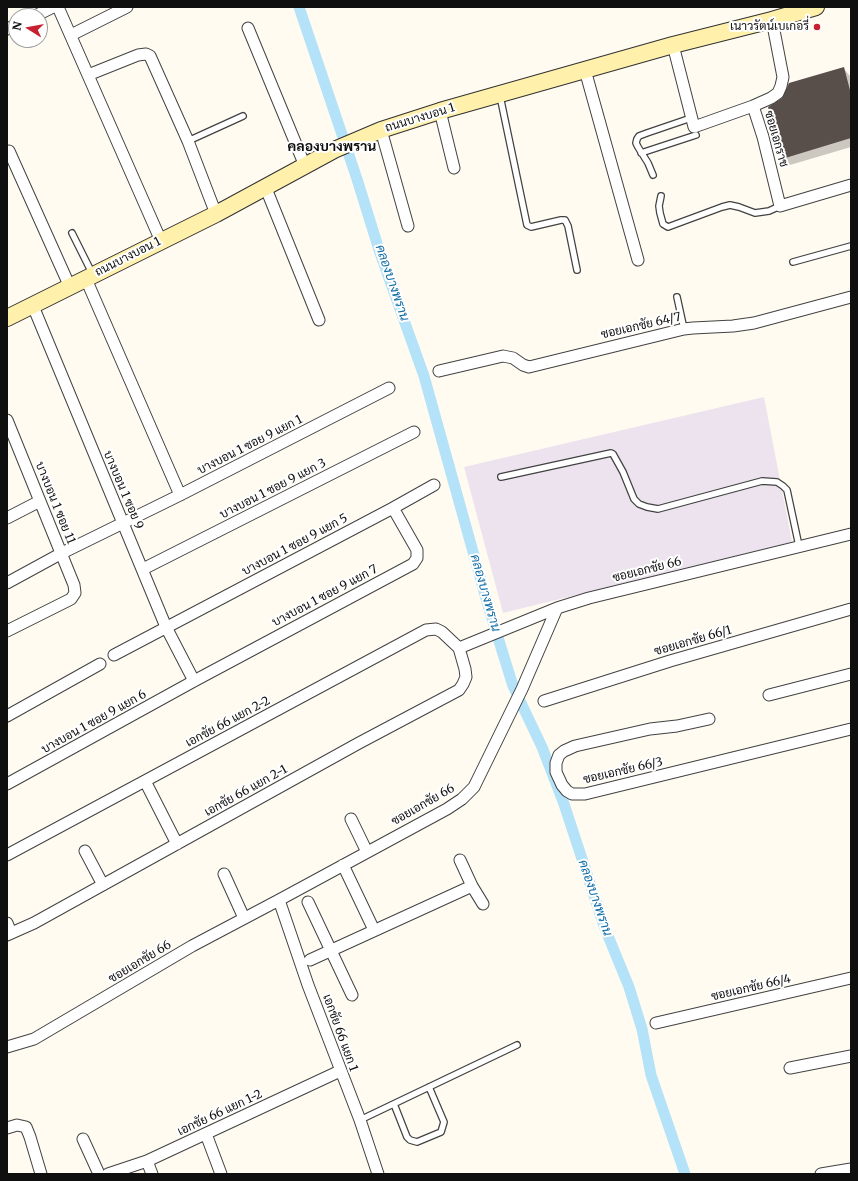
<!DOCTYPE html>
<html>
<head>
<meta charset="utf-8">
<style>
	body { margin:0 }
	#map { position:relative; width:858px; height:1181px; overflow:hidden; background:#fffbf1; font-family:Merriweather,serif }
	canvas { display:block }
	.frame { position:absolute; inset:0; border:8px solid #0f0f0f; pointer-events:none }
	.north { position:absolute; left:8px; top:8px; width:40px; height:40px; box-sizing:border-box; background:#fff; border:1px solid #9f9f9f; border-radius:50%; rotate:281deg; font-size:11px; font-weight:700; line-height:16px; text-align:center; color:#0f0f0f }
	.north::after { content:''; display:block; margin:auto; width:14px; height:18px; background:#c62031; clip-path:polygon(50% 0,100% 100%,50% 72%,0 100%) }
</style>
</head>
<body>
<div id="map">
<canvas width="858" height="1181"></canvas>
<div class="frame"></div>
<div class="north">N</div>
</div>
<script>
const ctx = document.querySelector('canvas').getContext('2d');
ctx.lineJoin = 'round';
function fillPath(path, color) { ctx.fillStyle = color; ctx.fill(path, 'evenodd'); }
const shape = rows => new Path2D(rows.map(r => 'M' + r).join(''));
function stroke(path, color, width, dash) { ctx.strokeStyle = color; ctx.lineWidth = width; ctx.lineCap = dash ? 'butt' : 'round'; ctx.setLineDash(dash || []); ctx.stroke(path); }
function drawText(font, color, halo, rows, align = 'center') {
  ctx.font = font + ' Merriweather,Sarabun,serif'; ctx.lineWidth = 4; ctx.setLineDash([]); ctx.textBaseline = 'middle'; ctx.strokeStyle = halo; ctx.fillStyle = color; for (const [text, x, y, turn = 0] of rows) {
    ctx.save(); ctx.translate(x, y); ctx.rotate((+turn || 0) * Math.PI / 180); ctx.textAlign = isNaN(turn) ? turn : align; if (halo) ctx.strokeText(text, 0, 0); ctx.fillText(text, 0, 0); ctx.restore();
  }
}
const industrial = shape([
	[764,397,792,542,503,613,464,467]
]);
const shadow = shape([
	[843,68,851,77,851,147,790,165,783,158]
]);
const canal = shape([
	[299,7,357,179,380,253,424,376,487,602,513,686,542,747,564,804,604,926,629,987,642,1029,651,1075,685,1174]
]);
const building = shape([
	[844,67,851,94,851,138,782,159,768,107,782,98,789,83]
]);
const service = shape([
	[500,96,527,225,531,227,561,220,565,220,568,226,577,270],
	[188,141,243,116],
	[641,153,696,135],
	[653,175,648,163,638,147,636,143,637,139,639,136,647,133,691,118],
	[661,196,659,206,660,213,663,224,668,227,722,207,730,205,739,207,755,213,769,211,780,206],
	[72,233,92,273],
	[793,262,851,246],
	[677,297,684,329],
	[501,477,611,453,613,454,623,472,634,499,639,504,647,507,658,509,762,481,777,482,783,486,787,490,799,546],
	[394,1104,407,1137,410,1140,417,1142,441,1132,444,1122,429,1087],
	[360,1120,517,1045]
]);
const minor = shape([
	[58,7,161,241],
	[35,16,53,7],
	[248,28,305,166],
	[7,29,16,25],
	[71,35,127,7],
	[673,45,694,127,753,106,763,137,780,206,851,185],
	[585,70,638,260],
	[88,75,138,55,146,54,150,56,188,141,216,214],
	[753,106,771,98,778,93,781,86,783,77,772,20],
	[440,111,454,168],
	[381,130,408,226],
	[9,151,70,287],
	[265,186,319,320],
	[86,279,180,495],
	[33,306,166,627,194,681],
	[439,371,503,356,513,358,523,365,529,367,684,329,693,328,733,326,754,323,851,297],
	[7,420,74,585,75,593,71,599,7,631],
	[7,518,40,501],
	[143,569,414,432],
	[7,583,62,553,180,495,389,388],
	[459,648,557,608],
	[114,655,393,508,434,485],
	[769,695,851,674],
	[544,701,670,661,851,609],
	[7,716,100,664],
	[709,719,677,726,650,729,575,746,564,751,559,755,556,763,556,772,562,785,567,791,572,794,585,794,851,729],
	[145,781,177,844],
	[7,784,194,681,413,564,417,558,417,550,393,508],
	[351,819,367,852],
	[85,851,103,885],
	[7,855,426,630,436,629,442,632,459,648],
	[460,860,472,886,483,904],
	[343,865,374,930],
	[224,874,244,918],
	[279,900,308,985,360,1120,378,1174],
	[308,902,352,995],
	[7,923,11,933],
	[7,935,34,923,359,743,459,690,463,684,466,677,465,669,459,648],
	[310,960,472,886],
	[656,1023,851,978],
	[7,1047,34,1039,192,946,279,900,447,809,462,799,474,787,522,689,557,608,589,598,851,534],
	[790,1068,851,1056],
	[7,1128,17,1125,26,1127,30,1137,41,1174],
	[206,1134,221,1174],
	[83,1139,99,1174],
	[147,1161,152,1174],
	[108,1174,147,1161,340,1071],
	[821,1174,851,1169]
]);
const secondary = shape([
	[7,318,216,214,334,150,381,130,440,111,673,45,772,20,816,7]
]);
const markers = [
	[817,27,4,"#c62031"]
];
const poiNames = [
	["เนาวรัตน์เบเกอรี่",809,27]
];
const streetNames = [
	["ถนนบางบอน 1",420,118,-17],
	["ซอยเอกราช",776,139,74],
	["ถนนบางบอน 1",128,257,-27],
	["ซอยเอกชัย 64/7",641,326,-13],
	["บางบอน 1 ซอย 9 แยก 1",250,445,-27],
	["บางบอน 1 ซอย 9 แยก 3",273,489,-27],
	["บางบอน 1 ซอย 9",123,490,67],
	["บางบอน 1 ซอย 11",55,503,68],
	["บางบอน 1 ซอย 9 แยก 5",295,545,-28],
	["ซอยเอกชัย 66",647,570,-14],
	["บางบอน 1 ซอย 9 แยก 7",325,596,-28],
	["ซอยเอกชัย 66/1",693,641,-16],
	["บางบอน 1 ซอย 9 แยก 6",94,722,-29],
	["เอกชัย 66 แยก 2-2",228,722,-28],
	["ซอยเอกชัย 66/3",623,771,-13],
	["เอกชัย 66 แยก 2-1",246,791,-29],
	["ซอยเอกชัย 66",423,805,-30],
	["ซอยเอกชัย 66",140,962,-31],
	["ซอยเอกชัย 66/4",751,988,-13],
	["เอกชัย 66 แยก 1",340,1033,70],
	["เอกชัย 66 แยก 1-2",220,1113,-25]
];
const waterNames = [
	["คลองบางพราน",392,283,71],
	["คลองบางพราน",485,593,74],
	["คลองบางพราน",595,898,71]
];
const quarterNames = [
	["คลองบางพราน",332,147]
];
fillPath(industrial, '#ece3ee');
fillPath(shadow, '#0003');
stroke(canal, '#b3e2f9', 11);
fillPath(building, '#584f4b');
stroke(service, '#424242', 8);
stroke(minor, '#424242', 13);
stroke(secondary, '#313131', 18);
stroke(service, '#fff', 5.5);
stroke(minor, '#fff', 11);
stroke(secondary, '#fff1ac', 16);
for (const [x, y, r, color] of markers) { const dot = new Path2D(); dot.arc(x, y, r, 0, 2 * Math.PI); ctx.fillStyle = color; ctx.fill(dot); stroke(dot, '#fff', 1.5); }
drawText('12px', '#0f0f0f', '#fff', poiNames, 'right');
drawText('12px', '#0f0f0f', '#fff', streetNames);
drawText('italic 13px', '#126ea7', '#fff', waterNames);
drawText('bold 14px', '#0f0f0f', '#fff', quarterNames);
</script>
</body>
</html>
